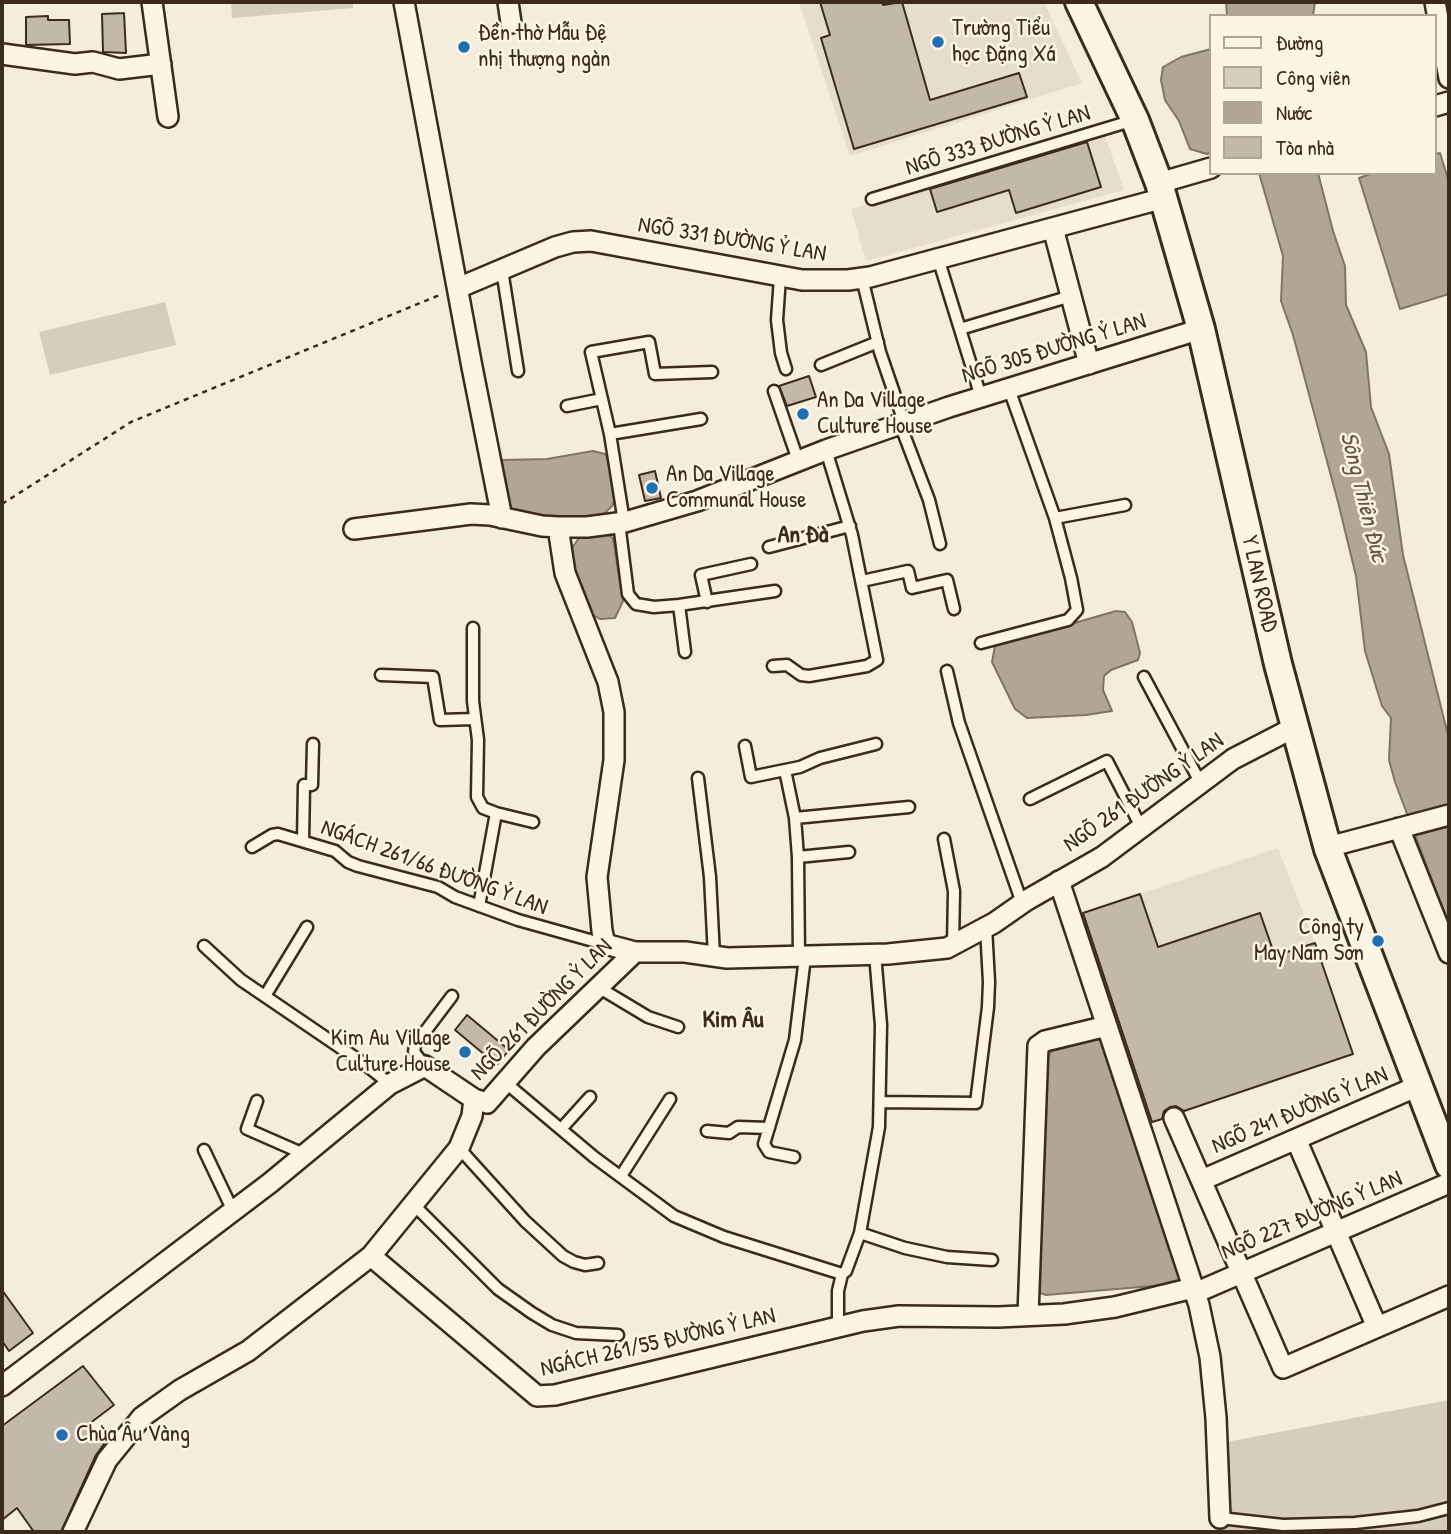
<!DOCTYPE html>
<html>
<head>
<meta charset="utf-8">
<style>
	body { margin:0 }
	#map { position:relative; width:1451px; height:1534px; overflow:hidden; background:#f4eddd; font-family:"Patrick Hand",sans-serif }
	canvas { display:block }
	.frame { position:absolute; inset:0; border:4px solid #3b2a1e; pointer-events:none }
	.legend { position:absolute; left:1209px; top:14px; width:228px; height:161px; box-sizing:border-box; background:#fcf5e5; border:2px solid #afa495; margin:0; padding:9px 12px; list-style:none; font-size:21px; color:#3b2a1e }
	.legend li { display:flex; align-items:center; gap:14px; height:35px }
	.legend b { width:35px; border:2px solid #afa495 }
</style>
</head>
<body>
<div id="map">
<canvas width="1451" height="1534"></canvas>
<div class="frame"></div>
<ul class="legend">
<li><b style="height:9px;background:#fcf5e5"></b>Đường</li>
<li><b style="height:19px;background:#d6cdbd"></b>Công viên</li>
<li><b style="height:19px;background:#b0a596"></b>Nước</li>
<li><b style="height:19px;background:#c3b9aa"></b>Tòa nhà</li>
</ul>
</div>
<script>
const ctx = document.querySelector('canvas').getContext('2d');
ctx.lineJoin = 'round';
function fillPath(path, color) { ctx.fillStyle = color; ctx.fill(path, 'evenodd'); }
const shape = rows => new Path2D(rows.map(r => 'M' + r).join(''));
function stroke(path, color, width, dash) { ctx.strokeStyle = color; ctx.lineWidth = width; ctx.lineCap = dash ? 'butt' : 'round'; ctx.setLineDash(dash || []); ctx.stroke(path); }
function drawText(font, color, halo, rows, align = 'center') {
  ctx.font = font + ' "Patrick Hand",sans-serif'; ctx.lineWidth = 5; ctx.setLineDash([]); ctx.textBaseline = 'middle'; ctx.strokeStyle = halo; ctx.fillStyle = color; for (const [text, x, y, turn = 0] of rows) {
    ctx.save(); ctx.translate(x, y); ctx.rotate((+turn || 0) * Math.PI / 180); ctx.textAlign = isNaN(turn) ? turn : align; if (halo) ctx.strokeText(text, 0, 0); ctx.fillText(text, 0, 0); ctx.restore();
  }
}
const built = shape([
	[799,2,1044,2,1082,83,850,156],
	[1104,133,1124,190,866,261,851,209],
	[1278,848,1315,943,1353,1054,1151,1122,1080,914]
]);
const green = shape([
	[231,2,353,2,353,8,232,18],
	[165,302,176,345,50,375,39,332],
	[1449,1400,1449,1532,1215,1532,1221,1443]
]);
const water = shape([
	[1226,2,1315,2,1313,16,1227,16,1226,2],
	[1211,49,1211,152,1207,154,1190,149,1179,121,1165,100,1161,80,1163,67,1181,57,1211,49],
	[1440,153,1449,182,1449,294,1400,309,1359,178,1373,173,1435,173,1435,154,1440,153],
	[1259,173,1318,173,1333,231,1345,266,1346,305,1366,352,1371,407,1389,454,1403,555,1449,739,1449,925,1395,782,1389,760,1391,718,1382,706,1365,651,1356,576,1338,502,1293,335,1281,301,1283,256,1259,173],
	[593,451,605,454,608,459,614,499,613,505,603,515,583,518,535,518,507,509,502,460,547,459,593,451],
	[606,534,613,538,623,601,615,618,600,619,593,615,586,605,574,570,572,548,579,538,606,534],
	[1116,611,1125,612,1132,622,1140,653,1138,660,1111,670,1104,676,1103,690,1112,711,1086,715,1027,718,1015,709,992,662,995,646,1116,611],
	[1098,1039,1103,1040,1181,1280,1176,1284,1046,1295,1040,1293,1038,1288,1046,1058,1052,1051,1098,1039]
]);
const building = shape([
	[820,2,882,2,883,5,902,2,930,100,1019,73,1027,97,854,149,821,38,830,35,820,2],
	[124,13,126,53,103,52,102,14,124,13],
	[48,16,48,20,69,20,70,44,26,45,26,17,48,16],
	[1087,142,1101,187,1016,213,1009,190,937,212,930,189,1087,142],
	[809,376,816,397,787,406,779,386,809,376],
	[655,471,661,498,645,501,639,475,655,471],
	[1140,894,1158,947,1260,913,1275,956,1315,943,1353,1054,1184,1111,1176,1106,1170,1107,1164,1111,1162,1119,1152,1122,1083,913,1140,894],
	[467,1015,509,1050,497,1065,455,1030,467,1015],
	[2,1290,33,1333,9,1351,2,1341,2,1290],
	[83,1366,114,1405,89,1424,104,1444,96,1455,61,1532,34,1532,17,1508,2,1520,2,1426,83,1366]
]);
const path = shape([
	[2,504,131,422,442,294]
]);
const lane = shape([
	[872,199,1134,120],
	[938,258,981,397],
	[502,270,518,371],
	[780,277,777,320,781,353,786,369],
	[862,278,880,352,904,422],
	[960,329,1071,296],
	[821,365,878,342],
	[774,391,798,460],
	[567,406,602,399],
	[900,424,929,500,940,544],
	[610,434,701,419],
	[1055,518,1125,505],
	[624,522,610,434,591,352,649,342,655,374,712,372],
	[619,523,628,594,636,604,654,607,679,605,775,591],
	[769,547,850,526],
	[862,581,908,571,912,588,947,580,954,609],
	[707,602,701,575,751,564],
	[679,605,685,652],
	[473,628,473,701,478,740,477,797,483,808,496,813,479,906],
	[981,643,1068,620,1077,610,1071,578,1055,518,1009,389],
	[773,666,787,665,801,675,809,676,867,666,877,660,852,535,826,450],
	[947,671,959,723,1022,903],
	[381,675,433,677,440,720,475,719],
	[1144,677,1200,782],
	[745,746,751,777,785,770],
	[698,778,710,877,714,956],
	[1030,799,1107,761,1141,827],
	[496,813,533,822],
	[795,818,909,807],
	[944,839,954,891,953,945],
	[303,841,304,785,312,785,313,744],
	[252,847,272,835,278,834,335,851,348,862,358,866,438,887,455,897,518,920,604,944],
	[798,857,849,852],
	[204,946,241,980,366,1065,390,1084],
	[799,957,798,857,795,818,785,770,800,767,820,758,876,744],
	[598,987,648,1017,678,1027],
	[265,996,307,927],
	[425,1066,414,1052,415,1045,452,996],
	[506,1083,594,1157,674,1216,724,1237,842,1274],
	[257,1101,247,1129,304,1154],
	[880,1102,976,1103,988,1007,989,982,986,927],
	[562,1128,590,1097],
	[707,1131,729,1133,738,1127,769,1128],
	[459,1148,525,1221,563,1256,574,1262,585,1265,598,1263],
	[204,1150,233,1211],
	[794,1157,769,1152,764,1144,795,1040,805,957],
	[621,1176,670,1099],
	[413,1204,498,1289,532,1313,552,1325,576,1333,618,1335],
	[860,1233,905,1248,947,1257,992,1260],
	[838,1326,838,1291,842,1274,846,1271,860,1233,879,1127,881,1025,875,954],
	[1220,1518,1283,1525,1355,1523,1418,1516,1449,1508]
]);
const street = shape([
	[152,2,168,117],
	[404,2,472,367,502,518],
	[508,2,511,23],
	[1435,2,1449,78],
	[2,54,75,64,93,62,119,69,161,64],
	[1435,106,1449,102],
	[1159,183,1211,168],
	[1053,228,1089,364],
	[458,288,555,247,573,242,591,241,802,280,848,280,870,277,1164,198],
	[558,527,565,573,608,682,614,712,614,760,597,877,602,931,605,944,635,952],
	[354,529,471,514,490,515,542,526,558,527,587,527,625,522,697,501,826,450,949,407,1201,329],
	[1399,828,1449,953],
	[1328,847,1449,815],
	[1059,881,1199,1305,1210,1357,1216,1418,1220,1518],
	[474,1099,472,1116,459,1148,371,1256,537,1396,555,1395,863,1321,899,1316,998,1317,1064,1314,1115,1307,1193,1288],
	[1174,1118,1283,1368,1449,1296],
	[1296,1139,1377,1327],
	[1202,1180,1418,1086],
	[1195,1293,1449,1183],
	[1028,1315,1038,1046,1045,1041,1107,1026],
	[2,1386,270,1183,390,1084,425,1066,474,1099,487,1103,536,1047,635,952,685,952,727,958,888,954,947,948,994,923,1027,900,1102,857,1233,759,1295,727],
	[73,1532,107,1460,142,1417,180,1390,248,1351,371,1256]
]);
const secondary = shape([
	[1079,2,1135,120,1159,183,1201,329,1278,664,1328,849,1449,1165]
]);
const markers = [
	[938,42,7,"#1f6fb2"],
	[464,47,7,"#1f6fb2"],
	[803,414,7,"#1f6fb2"],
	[652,488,7,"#1f6fb2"],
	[1378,941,7,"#1f6fb2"],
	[465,1052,7,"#1f6fb2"],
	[62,1435,7,"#1f6fb2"]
];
const poiNames = [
	["Trường Tiểu",952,29],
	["học Đặng Xá",952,55],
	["Đền thờ Mẫu Đệ",478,34],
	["nhị thượng ngàn",478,60],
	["An Da Village",817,401],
	["Culture House",817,427],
	["An Da Village",666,475],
	["Communal House",666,501],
	["Công ty",1364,928,"right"],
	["May Nam Sơn",1364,954,"right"],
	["Kim Au Village",451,1039,"right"],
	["Culture House",451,1065,"right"],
	["Chùa Âu Vàng",76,1435]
];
const streetNames = [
	["NGÕ 333 ĐƯỜNG Ỷ LAN",998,141,-17],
	["NGÕ 331 ĐƯỜNG Ỷ LAN",732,240,9],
	["NGÕ 305 ĐƯỜNG Ỷ LAN",1054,349,-17],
	["Y LAN ROAD",1259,584,77],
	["NGÕ 261 ĐƯỜNG Ỷ LAN",1144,793,-35],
	["NGÁCH 261/66 ĐƯỜNG Ỷ LAN",434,868,20],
	["NGÕ 261 ĐƯỜNG Ỷ LAN",542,1010,-45],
	["NGÕ 241 ĐƯỜNG Ỷ LAN",1300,1111,-23],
	["NGÕ 227 ĐƯỜNG Ỷ LAN",1312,1216,-23],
	["NGÁCH 261/55 ĐƯỜNG Ỷ LAN",658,1343,-13]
];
const waterNames = [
	["Sông Thiên Đức",1363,497,76]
];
const neighbourhoodNames = [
	["An Đà",803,536],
	["Kim Âu",733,1021]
];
fillPath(built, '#e5ddce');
fillPath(green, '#d6cdbd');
fillPath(water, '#b0a596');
stroke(water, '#817466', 2);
fillPath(building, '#c3b9aa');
stroke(building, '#3b2a1e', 2);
stroke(lane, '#3b2a1e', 15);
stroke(street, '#3b2a1e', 24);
stroke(secondary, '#3b2a1e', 32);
stroke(path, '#3b2a1e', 2.5, [5, 5]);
stroke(lane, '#fcf5e5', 10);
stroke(street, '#fcf5e5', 19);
stroke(secondary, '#fcf5e5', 26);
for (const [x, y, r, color] of markers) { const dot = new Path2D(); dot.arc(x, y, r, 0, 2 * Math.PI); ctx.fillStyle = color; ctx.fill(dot); stroke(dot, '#fcf5e5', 2.5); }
drawText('23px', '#3b2a1e', '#fcf5e5', poiNames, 'left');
drawText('23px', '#3b2a1e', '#fcf5e5', streetNames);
drawText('italic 24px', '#645548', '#fcf5e5', waterNames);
drawText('bold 24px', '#3b2a1e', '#fcf5e5', neighbourhoodNames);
</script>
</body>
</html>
